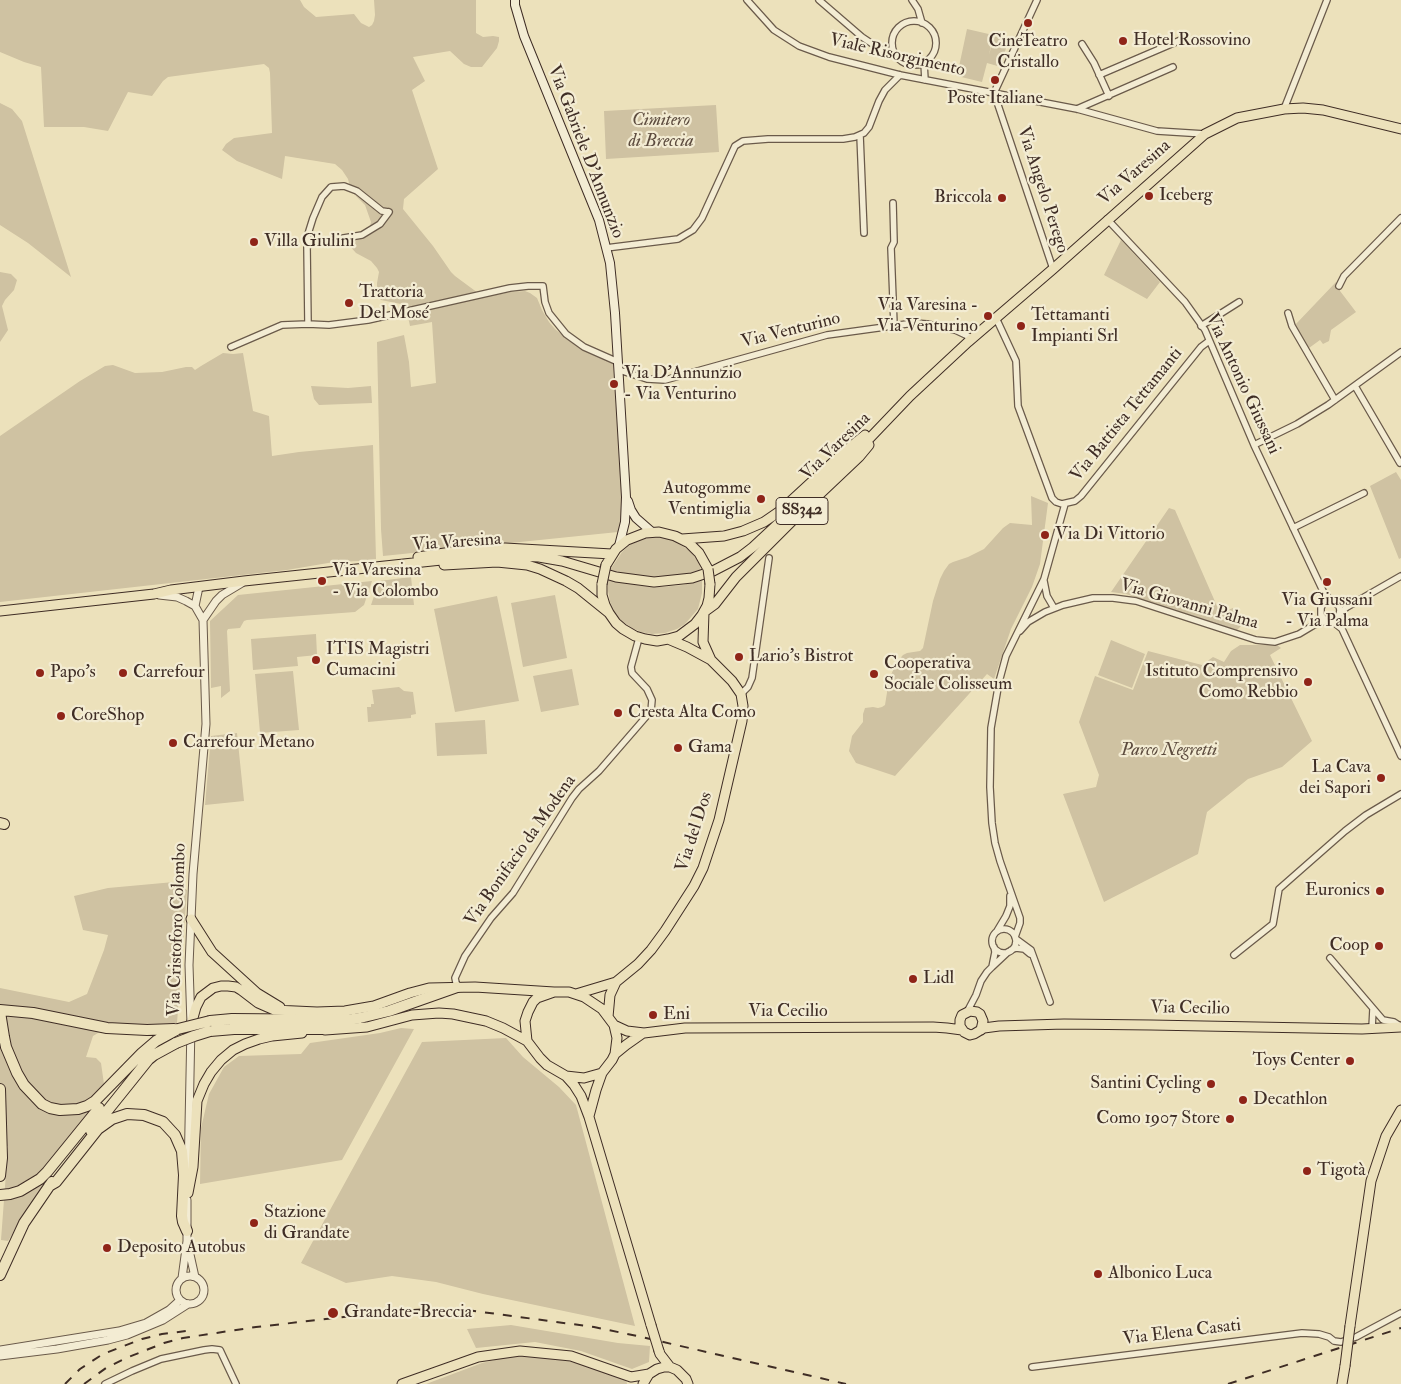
<!DOCTYPE html>
<html>
<head>
<meta charset="utf-8">
<style>
	body { margin:0 }
	canvas { display:block; background:#ece1bb }
</style>
</head>
<body>
<canvas width="1401" height="1384"></canvas>
<script>
const ctx = document.querySelector('canvas').getContext('2d');
ctx.lineJoin = 'round';
function fillPath(path, color) { ctx.fillStyle = color; ctx.fill(path, 'evenodd'); }
const shape = rows => new Path2D(rows.map(r => 'M' + r).join(''));
function stroke(path, color, width, dash) { ctx.strokeStyle = color; ctx.lineWidth = width; ctx.lineCap = dash ? 'butt' : 'round'; ctx.setLineDash(dash || []); ctx.stroke(path); }
function drawText(font, color, halo, rows, align = 'center') {
  ctx.font = font + ' "IM FELL Double Pica",serif'; ctx.lineWidth = 4.5; ctx.setLineDash([]); ctx.textBaseline = 'middle'; ctx.strokeStyle = halo; ctx.fillStyle = color; for (const [text, x, y, turn = 0] of rows) {
    ctx.save(); ctx.translate(x, y); ctx.rotate((+turn || 0) * Math.PI / 180); ctx.textAlign = isNaN(turn) ? turn : align; if (halo) ctx.strokeText(text, 0, 0); ctx.fillText(text, 0, 0); ctx.restore();
  }
}
const green = shape([
	[0,0,300,0,304,7,316,17,354,14,361,23,369,27,372,25,374,21,375,15,374,0,476,0,476,33,483,37,493,36,499,37,499,41,497,48,482,67,471,67,464,64,450,51,413,57,425,81,412,90,438,169,404,199,403,209,433,246,451,272,455,276,478,293,407,310,405,307,401,304,381,300,378,296,377,291,377,283,379,272,377,268,371,261,356,253,348,244,348,239,352,234,360,232,370,226,371,222,365,205,351,191,348,179,342,170,335,164,285,156,282,179,237,161,222,150,226,144,234,138,272,133,270,73,269,68,264,64,168,77,163,81,152,96,128,92,108,131,84,127,44,127,41,67,24,62,0,52],
	[967,29,993,35,989,55,994,36,1008,40,1001,67,987,63,982,82,957,76],
	[0,103,12,109,22,121,71,277,28,243,0,225],
	[716,105,719,152,606,159,604,111],
	[1121,240,1160,282,1147,299,1104,275],
	[0,272,11,274,17,280,14,290,5,300,2,306,8,330,0,342],
	[1336,282,1337,287,1356,312,1331,330,1329,341,1323,344,1320,340,1309,348,1295,325],
	[525,291,530,293,537,298,542,310,549,322,555,329,568,340,581,349,613,363,622,501,621,520,618,532,383,556,381,529,377,342,404,335,409,362,411,387,436,383,432,322,410,326,407,312,511,292],
	[223,353,233,354,243,353,253,411,269,416,272,456,299,452,373,445,376,559,360,561,334,562,287,570,0,602,0,436,80,381,105,366,113,365,135,373,162,372,186,367,192,367,195,370,201,366],
	[311,386,348,388,371,386,372,403,319,405,314,399],
	[1396,472,1401,480,1401,558,1399,559,1370,486],
	[1031,496,1048,503,1040,564,1032,587,1011,629,994,679,987,674,895,776,856,763,849,751,852,736,863,722,863,714,865,708,873,707,878,708,882,707,885,705,889,680,896,663,903,655,907,653,920,651,923,648,933,601,940,579,944,571,949,564,953,562,968,557,984,549,1003,528,1010,523,1032,525],
	[1169,508,1175,510,1220,613,1233,608,1241,626,1236,631,1126,594,1111,592],
	[659,537,667,538,676,542,690,551,699,563,701,571,690,574,654,578,622,574,610,570,622,552,632,543,639,539,648,538],
	[411,577,414,605,371,605,379,581],
	[608,579,642,586,662,587,683,585,702,580,702,593,698,609,685,624,677,629,665,633,652,634,641,632,632,628,622,621,614,612,610,602,608,591],
	[372,581,364,605,355,612,247,620,244,621,240,628,228,629,227,631,230,691,221,698,221,686,211,688,210,621,238,595],
	[555,595,567,658,523,667,511,603],
	[497,596,519,701,455,712,434,609],
	[316,634,317,655,297,657,298,666,253,670,251,639],
	[1111,640,1145,654,1132,688,1098,675],
	[1240,645,1277,645,1281,648,1270,655,1312,741,1282,767,1248,779,1207,812,1198,854,1104,902,1063,794,1096,787,1099,775,1079,722,1095,676,1133,690,1148,651,1202,665,1213,657,1224,662,1231,651],
	[572,669,579,705,541,712,533,676],
	[293,671,299,730,260,733,255,674],
	[399,687,404,691,413,692,416,714,411,715,411,718,368,722,367,707,371,707,371,704,374,704,372,690],
	[485,720,487,754,437,756,435,723],
	[237,733,244,801,205,805,211,736],
	[174,882,187,890,177,1023,140,1025,113,1024,93,1036,86,1057,96,1058,101,1063,104,1084,95,1108,43,1173,43,1186,8,1241,1,1240,8,1146,0,1146,0,988,69,1002,87,994,104,950,108,935,83,930,74,896,108,888],
	[401,1028,414,1029,342,1160,200,1184,201,1128,209,1094,224,1067,239,1056,301,1054,310,1043,380,1033],
	[506,1038,523,1057,559,1087,576,1105,635,1326,483,1294,436,1282,392,1276,346,1283,301,1263,422,1042],
	[511,1325,618,1343,650,1346,649,1362,632,1369,581,1351,535,1342,476,1348,467,1329],
	[516,1355,569,1361,626,1379,627,1384,426,1384,482,1363]
]);
const minor = shape([
	[747,0,774,30,799,46,829,57,900,75,1077,109,1157,131,1205,134],
	[819,0,862,37,880,49,893,51],
	[912,0,918,9,922,23],
	'892 43a22 22 0 1 1 44 0a22 22 0 1 1-44 0Z',
	[1082,44,1094,63,1109,96],
	[924,63,925,80],
	[1099,75,1183,39],
	[994,93,1053,269],
	[994,93,1037,0],
	[1077,109,1173,67],
	[1284,109,1327,0],
	[860,135,864,233],
	[893,203,894,242,891,248,894,325],
	[389,212,380,224,362,235,313,243,307,246,308,324,329,325,368,320,510,288,528,286,543,286,545,302,549,313,566,334,584,347,618,362],
	[1107,219,1185,302,1205,330,1254,445,1323,591,1331,601,1334,602,1339,606,1340,610,1339,616,1342,629,1401,756],
	[307,246,308,234,313,218,322,197,331,187,344,186,357,191,382,211,389,212],
	[606,248,678,239,693,230,702,218,735,146,743,141,768,139,843,139,855,137,864,133,869,127,879,101,885,90,900,75],
	[1339,286,1344,276,1401,218],
	[1288,313,1292,326,1335,400],
	[996,318,1016,361,1018,406,1052,498,1056,502,1062,504,1075,501,1081,496,1201,347,1209,341],
	[1201,326,1239,302],
	[231,347,282,325,308,324],
	[619,370,647,379,665,380,827,335,914,323,927,324,955,330,972,338],
	[1355,386,1400,463],
	[1254,445,1297,424,1328,405,1401,352],
	[1293,528,1364,493],
	[1044,581,1047,596,1054,608],
	[1323,591,1323,604,1321,608,1321,615,1325,620,1332,621,1342,629],
	[1340,613,1347,607,1401,576],
	[1020,631,1028,622,1045,612,1063,605,1093,598,1113,598,1136,601,1256,640,1275,642,1299,634,1314,625,1326,621],
	[741,694,748,687,752,678,769,558],
	'992 941a12 12 0 1 1 24 0a12 12 0 1 1-24 0Z',
	[997,931,1006,916,1010,906,1010,896],
	[1015,937,1020,923,1020,918,1000,861,995,843,992,823,990,787,991,728,999,682,1006,656,1044,579,1065,504],
	[1016,939,1031,950,1050,1002],
	[994,947,995,952,992,967,1008,952],
	[1011,950,1016,948,1024,949,1030,954],
	[1234,955,1273,924,1279,889,1345,831,1366,815,1401,794],
	[1330,958,1383,1020,1394,1022,1400,1026],
	[457,987,455,978,465,956,491,918,513,893,572,798,579,789,599,771,651,711,652,700,647,689,632,673,631,667,639,638],
	[967,1012,976,995,981,981,987,972,992,967],
	[1372,1028,1373,1009],
	[1032,1367,1302,1333,1319,1334,1329,1337,1334,1341,1341,1342,1356,1337,1401,1313],
	[105,1384,132,1371,161,1359,204,1350,212,1349,220,1350,236,1384]
]);
const tertiary = shape([
	[159,595,177,597,186,601,195,606,203,620,206,724,193,874,189,965,191,1025,188,1176],
	[195,606,199,587],
	[203,620,216,601,222,595,242,583],
	[189,1250,195,1277],
	'176 1290a14 14 0 1 1 28 0a14 14 0 1 1-28 0Z',
	[182,1278,187,1241,187,1200],
	[0,1350,119,1331,146,1323,169,1310,180,1300],
	[0,1356,57,1349,108,1340,127,1335,163,1320,188,1304]
]);
const secondary = shape([
	[515,0,515,5,524,36,599,220,610,263,615,313,626,497,625,522,619,546],
	[628,501,631,510,636,518,652,532]
]);
const primary = shape([
	[682,539,724,536,743,531,764,522,780,511,844,452,865,435],
	[418,557,465,550,505,548,612,554],
	[444,565,497,562,527,565,540,569,566,581,578,588,609,613],
	[606,565,616,549,627,540,645,533,659,532,675,536,689,543,699,553,708,569],
	[602,584,602,595,605,605,609,613,616,623,623,629,635,636,645,639,657,641,668,639,679,636,695,624,702,615,707,606,709,598,710,584],
	[0,611,154,594,171,590,244,581,479,556,498,555,539,557,562,561,616,577,654,582,692,578,713,571,740,557,753,547,867,441,910,396,968,342,1053,269,1205,134,1237,118,1284,109,1303,108,1323,110,1401,129],
	[704,612,715,604,736,577,803,510,859,457,869,445],
	[704,612,703,642,711,660],
	[191,919,212,952,257,993,280,1007],
	[554,992,569,992,584,997,602,1009,614,1025,617,1038,615,1054,612,1060,602,1073,584,1078,566,1076,547,1065,540,1058,527,1041,525,1021,528,1012,533,1002,537,998,554,992],
	[576,994,616,982,638,964,651,950,665,931,694,886,703,868,719,820,742,721,743,706,741,694,732,681,711,660,687,647,668,639],
	[608,1017,610,995,616,982],
	[191,1025,196,1007,201,997,213,988,221,986,228,986,236,987,241,990,258,1003,274,1010,317,1012,345,1011,374,1006,410,993,429,988,475,987,554,992],
	[614,1025,627,1031,644,1033,685,1028,933,1027,947,1028,962,1030],
	[325,1030,367,1027,412,1015,439,1013,453,1014,486,1021,503,1028,527,1041],
	[981,1030,983,1021,980,1014,977,1012,970,1011,962,1015,960,1020,960,1026,964,1032,970,1035,974,1034,984,1028,999,1026,1064,1024,1151,1025,1362,1029,1401,1027],
	[615,1054,626,1045,643,1033],
	[566,1076,574,1085,581,1096,589,1117,651,1325],
	[589,1116,596,1090,602,1073],
	[188,1193,193,1167,197,1101,204,1084,211,1072,221,1060,233,1050,245,1044,259,1039,272,1036,302,1033],
	[1350,1326,1371,1181,1386,1136,1401,1110],
	[659,1351,660,1354,670,1367],
	[402,1384,478,1357,520,1351,571,1356,631,1377,649,1374],
	[643,1384,649,1374,657,1369,664,1367,670,1367,677,1370,686,1379,688,1384],
	[1342,1384,1345,1366]
]);
const motorway = shape([
	[0,823,4,824],
	[0,1010,33,1013,107,1028,147,1030,174,1029],
	[0,1012,4,1037,6,1047,17,1073,24,1085,42,1104,50,1108,60,1110,78,1109,87,1106,95,1101,142,1053,156,1041,178,1029],
	[210,1021,232,1019,347,1020,360,1018,389,1011,457,987],
	[210,1031,234,1029,331,1029],
	[143,1064,154,1055,176,1043],
	[0,1089,2,1158,0,1176],
	[91,1131,148,1060],
	[49,1186,56,1182,98,1129,112,1119,127,1114,144,1115,163,1122,175,1135,182,1151,184,1175,182,1216,183,1222,187,1231],
	[0,1195,10,1194,20,1191,40,1179,47,1172,99,1108],
	[0,1275,24,1223,52,1182]
]);
const rail = shape([
	[65,1384,80,1369,103,1354,142,1339,162,1334,186,1331],
	[84,1384,106,1368,126,1358,164,1343,183,1338,256,1327,397,1311,433,1309,467,1310,594,1327,637,1336,846,1384],
	[1228,1384,1401,1328]
]);
const primaryBridge = shape([
	[708,569,710,584],
	[602,584,606,565],
	[651,1325,659,1351],
	[1345,1366,1350,1326]
]);
const motorwayBridge = shape([
	[178,1029,210,1021],
	[176,1043,194,1036,210,1031]
]);
const markers = [
	[1028,23,5,"#8f2418"],
	[1123,41,5,"#8f2418"],
	[995,80,5,"#8f2418"],
	[1149,196,5,"#8f2418"],
	[1002,198,5,"#8f2418"],
	[254,242,5,"#8f2418"],
	[349,303,5,"#8f2418"],
	[988,316,5,"#8f2418"],
	[1021,326,5,"#8f2418"],
	[614,384,5,"#8f2418"],
	[761,499,5,"#8f2418"],
	[1045,535,5,"#8f2418"],
	[322,581,5,"#8f2418"],
	[1327,582,5,"#8f2418"],
	[739,657,5,"#8f2418"],
	[316,660,5,"#8f2418"],
	[40,673,5,"#8f2418"],
	[123,673,5,"#8f2418"],
	[874,674,5,"#8f2418"],
	[1308,682,5,"#8f2418"],
	[618,713,5,"#8f2418"],
	[61,716,5,"#8f2418"],
	[173,743,5,"#8f2418"],
	[678,748,5,"#8f2418"],
	[1381,778,5,"#8f2418"],
	[1380,891,5,"#8f2418"],
	[1379,946,5,"#8f2418"],
	[913,979,5,"#8f2418"],
	[653,1015,5,"#8f2418"],
	[1350,1061,5,"#8f2418"],
	[1211,1084,5,"#8f2418"],
	[1243,1100,5,"#8f2418"],
	[1230,1119,5,"#8f2418"],
	[1307,1171,5,"#8f2418"],
	[254,1223,5,"#8f2418"],
	[107,1248,5,"#8f2418"],
	[1098,1274,5,"#8f2418"],
	[333,1313,6,"#8f2418"]
];
const shields = [
	[802,511,52]
];
const shieldNames = [
	["SS342",802,511]
];
const poiNames = [
	["Hotel Rossovino",1133,41],
	["CineTeatro",1028,42,"center"],
	["Cristallo",1028,63,"center"],
	["Poste Italiane",995,99,"center"],
	["Iceberg",1159,196],
	["Briccola",992,198,"right"],
	["Villa Giulini",264,242],
	["Trattoria",359,293],
	["Del Mosé",359,314],
	["Via Varesina -",978,306,"right"],
	["Via Venturino",978,327,"right"],
	["Tettamanti",1031,316],
	["Impianti Srl",1031,337],
	["Via D'Annunzio",624,374],
	["- Via Venturino",624,395],
	["Autogomme",751,489,"right"],
	["Ventimiglia",751,510,"right"],
	["Via Di Vittorio",1055,535],
	["Via Varesina",332,571],
	["- Via Colombo",332,592],
	["Via Giussani",1327,601,"center"],
	["- Via Palma",1327,622,"center"],
	["ITIS Magistri",326,650],
	["Cumacini",326,671],
	["Lario's Bistrot",749,657],
	["Cooperativa",884,664],
	["Sociale Colisseum",884,685],
	["Istituto Comprensivo",1298,672,"right"],
	["Como Rebbio",1298,693,"right"],
	["Papo's",50,673],
	["Carrefour",133,673],
	["Cresta Alta Como",628,713],
	["CoreShop",71,716],
	["Carrefour Metano",183,743],
	["Gama",688,748],
	["La Cava",1371,768,"right"],
	["dei Sapori",1371,789,"right"],
	["Euronics",1370,891,"right"],
	["Coop",1369,946,"right"],
	["Lidl",923,979],
	["Eni",663,1015],
	["Toys Center",1340,1061,"right"],
	["Santini Cycling",1201,1084,"right"],
	["Decathlon",1253,1100],
	["Como 1907 Store",1220,1119,"right"],
	["Tigotà",1317,1171],
	["Stazione",264,1213],
	["di Grandate",264,1234],
	["Deposito Autobus",117,1248],
	["Albonico Luca",1108,1274],
	["Grandate-Breccia",344,1313]
];
const streetNames = [
	["Viale Risorgimento",897,56,13],
	["Via Gabriele D'Annunzio",585,152,69],
	["Via Varesina",1135,173,-41],
	["Via Angelo Perego",1042,190,72],
	["Via Venturino",791,331,-14],
	["Via Antonio Giussani",1242,384,65],
	["Via Battista Tettamanti",1127,415,-51],
	["Via Varesina",836,447,-44],
	["Via Varesina",457,543,-4],
	["Via Giovanni Palma",1189,605,16],
	["Via del Dos",695,832,-72],
	["Via Bonifacio da Modena",521,851,-55],
	["Via Cristoforo Colombo",178,930,-88],
	["Via Cecilio",1190,1009,1],
	["Via Cecilio",788,1012],
	["Via Elena Casati",1182,1333,-7]
];
const parkNames = [
	["Cimitero",661,121],
	["di Breccia",661,142],
	["Parco Negretti",1169,751]
];
fillPath(green, '#cfc2a2');
stroke(minor, '#6a5a4a', 8);
stroke(tertiary, '#6a5a4a', 9);
stroke(secondary, '#3f2d25', 10);
stroke(primary, '#3f2d25', 11);
stroke(motorway, '#3f2d25', 12);
stroke(minor, '#f3ecd3', 5.5);
stroke(tertiary, '#f3ecd3', 7);
stroke(secondary, '#f3ecd3', 8);
stroke(primary, '#ece1bb', 9);
stroke(motorway, '#ece1bb', 10);
stroke(rail, '#3f2d25', 2, [9, 9]);
stroke(primaryBridge, '#3f2d25', 11, []);
stroke(motorwayBridge, '#3f2d25', 12, []);
stroke(primaryBridge, '#ece1bb', 9);
stroke(motorwayBridge, '#ece1bb', 10);
for (const [x, y, r, color] of markers) { const dot = new Path2D(); dot.arc(x, y, r, 0, 2 * Math.PI); ctx.fillStyle = color; ctx.fill(dot); stroke(dot, '#f3ecd3', 2); }
for (const [x, y, w] of shields) { const box = new Path2D(); box.roundRect(x - w / 2, y - 13.5, w, 27, 4); ctx.fillStyle = '#f3ecd3'; ctx.fill(box); stroke(box, '#3f2d25', 1); }
drawText('bold 16px', '#3f2d25', null, shieldNames);
drawText('18px', '#3f2d25', '#f3ecd3', poiNames, 'left');
drawText('18px', '#3f2d25', '#f3ecd3', streetNames);
drawText('italic 18px', '#5c4b3e', '#f3ecd3', parkNames);
</script>
</body>
</html>
